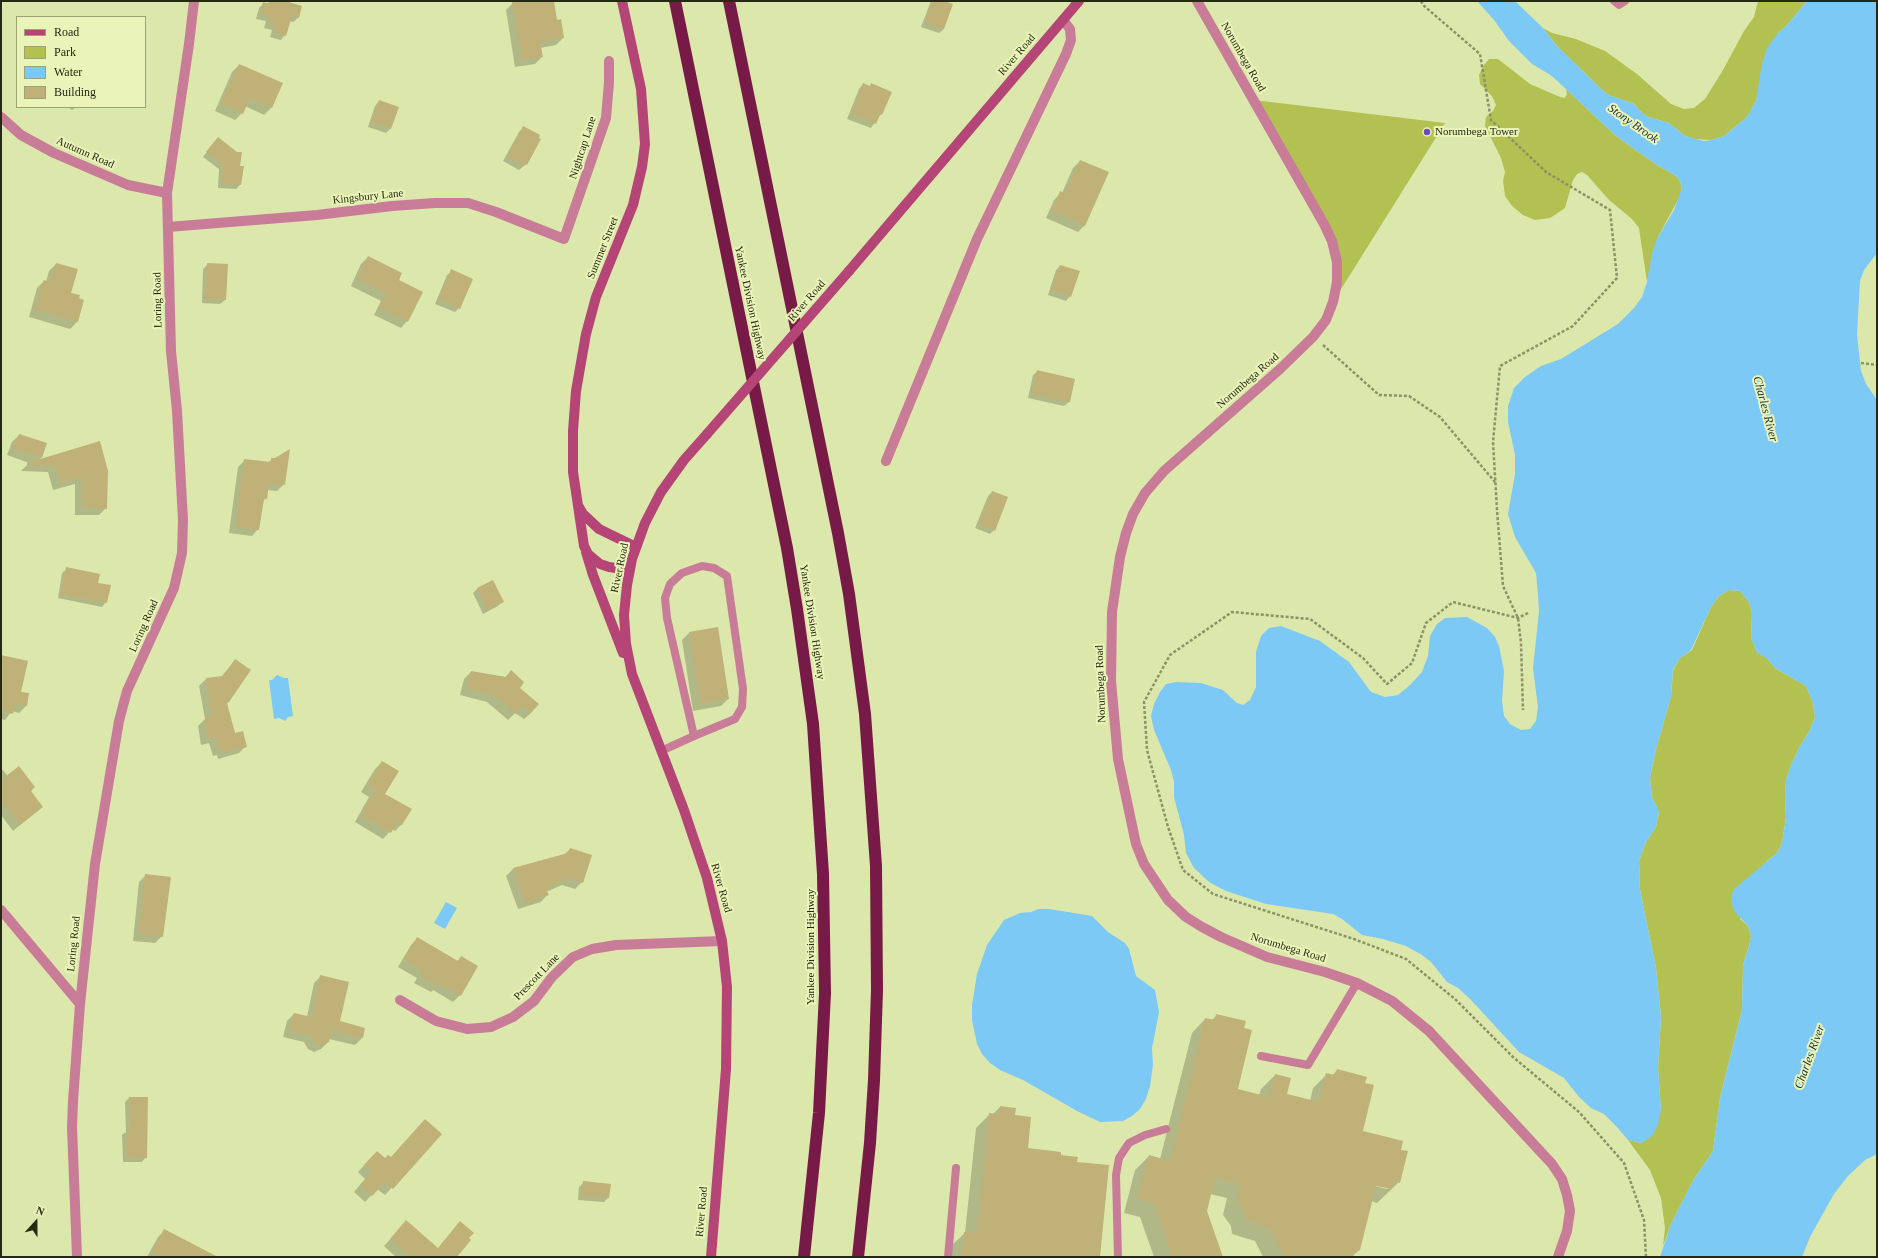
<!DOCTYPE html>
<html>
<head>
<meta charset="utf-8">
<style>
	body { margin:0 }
	#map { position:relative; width:1878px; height:1258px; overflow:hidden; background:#dce7ab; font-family:"Times New Roman",serif }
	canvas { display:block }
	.frame { position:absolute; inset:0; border:2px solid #262912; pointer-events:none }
	.legend { position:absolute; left:16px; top:16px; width:130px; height:92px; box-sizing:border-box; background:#eaf4b8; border:1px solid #9ca376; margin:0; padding:5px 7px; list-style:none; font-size:12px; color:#262912 }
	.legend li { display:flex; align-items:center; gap:8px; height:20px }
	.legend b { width:20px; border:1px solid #9ca376 }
	.north { position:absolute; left:16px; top:1202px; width:40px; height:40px; -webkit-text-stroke:3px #eaf4b8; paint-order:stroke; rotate:21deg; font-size:11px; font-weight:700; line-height:16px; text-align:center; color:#262912 }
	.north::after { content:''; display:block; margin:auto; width:14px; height:18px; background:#262912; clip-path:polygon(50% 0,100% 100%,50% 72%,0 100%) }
</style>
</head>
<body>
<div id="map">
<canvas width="1878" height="1258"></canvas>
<div class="frame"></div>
<ul class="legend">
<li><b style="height:5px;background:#b44576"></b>Road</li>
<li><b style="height:11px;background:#b2c152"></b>Park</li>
<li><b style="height:11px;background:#7dc9f6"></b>Water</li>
<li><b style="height:11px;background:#bfb177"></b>Building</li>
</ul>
<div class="north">N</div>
</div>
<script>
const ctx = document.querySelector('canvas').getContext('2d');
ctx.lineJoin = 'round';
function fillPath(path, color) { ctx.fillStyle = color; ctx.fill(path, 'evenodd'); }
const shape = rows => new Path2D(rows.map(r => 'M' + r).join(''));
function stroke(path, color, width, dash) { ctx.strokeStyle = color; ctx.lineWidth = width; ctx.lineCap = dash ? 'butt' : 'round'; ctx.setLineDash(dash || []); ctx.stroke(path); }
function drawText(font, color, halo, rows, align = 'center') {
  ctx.font = font + ' "Times New Roman",serif'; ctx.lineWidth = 4; ctx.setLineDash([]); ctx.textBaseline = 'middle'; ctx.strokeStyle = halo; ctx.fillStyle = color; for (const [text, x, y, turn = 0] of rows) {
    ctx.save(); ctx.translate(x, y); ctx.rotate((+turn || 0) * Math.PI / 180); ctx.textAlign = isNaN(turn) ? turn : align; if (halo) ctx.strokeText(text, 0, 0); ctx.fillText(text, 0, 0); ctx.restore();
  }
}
const green = shape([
	[1758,1,1807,1,1788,24,1778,33,1760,84,1756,101,1747,117,1724,136,1711,140,1695,139,1685,136,1669,123,1648,117,1641,112,1634,104,1609,95,1601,89,1556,45,1543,28,1552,33,1576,39,1605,51,1637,74,1671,104,1684,109,1694,108,1705,99,1723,70,1744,31,1754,17],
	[1489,59,1498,59,1530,84,1560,97,1565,98,1567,94,1566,89,1616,136,1654,163,1676,176,1680,181,1682,188,1680,196,1657,239,1647,282,1639,228,1632,219,1609,200,1587,175,1582,172,1577,174,1573,180,1565,208,1550,218,1535,220,1523,215,1512,206,1505,196,1503,181,1505,172,1501,158,1485,126,1486,117,1493,111,1496,105,1492,96,1480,84,1479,75,1484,65],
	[1254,100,1445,123,1333,302,1332,241],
	[1729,590,1740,591,1749,602,1752,613,1751,638,1757,652,1767,658,1775,668,1806,686,1813,703,1815,717,1810,730,1799,748,1791,765,1786,780,1785,796,1786,817,1782,843,1777,853,1767,861,1740,919,1748,926,1751,936,1749,946,1743,965,1742,1010,1720,1098,1713,1151,1694,1179,1671,1224,1663,1246,1665,1228,1661,1198,1650,1170,1628,1140,1642,1143,1661,1110,1658,1067,1661,1017,1656,968,1640,890,1639,861,1646,842,1656,827,1659,812,1652,797,1650,778,1655,753,1671,697,1673,671,1679,659,1692,650,1711,607,1719,596]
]);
const water = shape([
	[1477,1,1515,1,1543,28,1556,45,1601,89,1609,95,1634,104,1641,112,1648,117,1669,123,1685,136,1704,141,1711,140,1724,136,1747,117,1756,101,1762,64,1767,48,1778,33,1788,24,1807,1,1877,1,1877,253,1864,270,1860,281,1857,335,1861,371,1866,384,1877,400,1877,1154,1865,1160,1848,1176,1834,1194,1810,1237,1802,1257,1660,1257,1671,1224,1681,1204,1694,1179,1713,1151,1720,1098,1742,1010,1743,965,1749,946,1751,936,1748,926,1734,911,1731,901,1733,890,1777,853,1782,843,1786,817,1785,796,1786,780,1791,765,1799,748,1810,730,1815,717,1813,703,1806,686,1775,668,1767,658,1757,653,1751,638,1752,613,1749,602,1740,591,1729,590,1719,596,1711,607,1691,650,1679,659,1673,670,1671,697,1655,753,1650,778,1652,797,1659,811,1656,827,1646,842,1639,861,1640,890,1656,968,1661,1017,1658,1067,1661,1110,1658,1125,1652,1136,1642,1143,1628,1140,1617,1127,1604,1114,1591,1108,1579,1097,1564,1078,1519,1052,1471,1000,1458,988,1447,982,1431,962,1422,955,1406,946,1383,939,1362,935,1342,919,1333,914,1266,904,1226,891,1209,882,1194,868,1186,853,1184,835,1174,797,1174,782,1171,770,1154,730,1151,716,1154,704,1160,692,1166,684,1176,682,1201,683,1223,690,1237,703,1243,705,1250,700,1256,687,1256,652,1261,636,1269,628,1281,626,1320,641,1349,662,1371,692,1385,697,1398,695,1410,685,1422,672,1428,656,1430,636,1437,624,1445,618,1467,617,1487,628,1495,637,1499,646,1504,671,1502,701,1504,716,1510,724,1521,730,1530,729,1536,721,1538,707,1533,668,1539,611,1538,595,1536,573,1515,537,1508,514,1515,474,1515,455,1508,422,1508,406,1514,388,1525,377,1541,366,1561,359,1618,324,1634,308,1642,297,1647,282,1652,253,1657,239,1674,210,1682,188,1680,181,1676,176,1654,163,1616,136,1552,76,1532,64,1509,41,1494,20],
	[277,675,284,678,288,678,293,716,288,717,285,721,279,718,274,719,269,680,272,680],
	[446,902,457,908,445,929,434,923],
	[1038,909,1049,909,1092,916,1108,932,1125,943,1129,949,1136,976,1155,990,1159,1012,1152,1048,1153,1065,1150,1086,1146,1099,1140,1109,1132,1116,1123,1121,1100,1122,1077,1111,1023,1080,1000,1070,990,1063,982,1054,977,1044,972,1020,972,1005,977,974,987,945,1004,920,1020,913,1031,912]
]);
const shadow = shape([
	[269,1,290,1,290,4,298,18,293,22,289,21,285,35,281,40,270,37,272,30,264,28,266,21,256,19,259,8,264,3,268,4],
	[512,1,553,1,556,21,563,38,556,45,540,48,542,57,535,64,515,67,506,10,513,3],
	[931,1,940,1,944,29,939,33,921,27],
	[239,65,281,84,271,108,264,115,245,106,242,113,235,120,215,111,232,72],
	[863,84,881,114,871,128,847,119,859,89],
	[379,101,391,128,386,133,368,127,375,106],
	[68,107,76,107,72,110],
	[524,127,526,164,519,170,503,161,519,132],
	[214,143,239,167,240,185,236,189,218,188,219,169,203,157],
	[1080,161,1085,225,1078,232,1046,218,1054,200,1061,193,1062,193,1073,168],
	[368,257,397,280,407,321,401,328,374,315,381,301,351,286,361,264],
	[56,264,69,293,83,301,77,322,70,329,29,317,37,288,44,281,46,282,49,271],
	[208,264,225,300,220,304,202,303,203,269],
	[1060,266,1070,296,1066,301,1048,295,1056,270],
	[452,271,459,308,455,312,435,304,447,275],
	[1038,371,1074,379,1069,402,1064,406,1028,398,1033,375],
	[19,435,41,458,38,461,99,442,106,508,99,515,75,515,75,484,53,490,48,472,21,471,29,463,7,455,12,442],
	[272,459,284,484,277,491,267,490,266,498,262,502,258,529,252,536,229,533,238,467,245,460,268,463],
	[992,492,994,530,990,534,975,528,988,496],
	[67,569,97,583,106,602,102,607,58,598,62,573],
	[493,581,502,602,498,606,483,614,473,593,477,589],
	[689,633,728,699,721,706,693,711,682,640],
	[1,656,20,692,28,694,26,706,19,713,12,711,5,720,1,719],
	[235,661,228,702,226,704,235,734,246,746,239,753,218,759,217,755,213,756,209,743,201,745,198,726,205,719,199,686,206,679,221,677],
	[471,672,505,677,511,672,531,713,524,719,515,713,508,720,487,702,460,695,464,679],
	[382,762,384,794,402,824,395,831,392,829,383,839,355,822,369,797,361,792,375,769],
	[1,768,8,776,30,791,42,807,13,831,1,815],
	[570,849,582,882,575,889,562,885,546,892,547,895,541,902,518,909,506,876,513,869,564,855],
	[146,875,162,936,155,943,133,941,139,882],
	[418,938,457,961,461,958,460,995,453,1002,433,990,431,992,414,983,417,978,398,967,411,945],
	[321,976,339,1021,362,1038,355,1045,329,1039,328,1042,321,1049,314,1052,308,1049,304,1042,283,1037,287,1021,294,1014,307,1017,314,983],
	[1217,1015,1237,1090,1259,1095,1261,1089,1275,1075,1286,1095,1310,1101,1313,1088,1327,1074,1332,1076,1337,1070,1364,1084,1362,1132,1400,1150,1399,1182,1377,1203,1371,1201,1359,1250,1352,1257,1263,1257,1255,1241,1232,1234,1231,1226,1223,1215,1227,1198,1210,1194,1206,1211,1222,1257,1154,1257,1140,1217,1124,1213,1135,1170,1149,1156,1160,1159,1192,1033,1205,1019,1212,1020],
	[1371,1184,1389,1188,1387,1189,1371,1185],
	[129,1098,146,1157,142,1162,123,1162,122,1135,126,1132,125,1102],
	[1000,1107,1014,1116,1027,1149,1060,1156,1076,1163,1099,1257,950,1257,951,1246,965,1233,976,1128,990,1114,993,1114],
	[440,1134,385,1195,377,1189,365,1202,354,1192,365,1179,358,1172,370,1159,391,1158],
	[584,1182,608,1198,604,1202,578,1200,579,1187],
	[406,1222,438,1249,455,1257,396,1257,384,1246],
	[165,1230,207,1257,147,1257,158,1237]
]);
const building = shape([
	[271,1,285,1,302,6,299,18,292,16,286,36,274,32,276,25,268,23,270,17,260,15,263,2,271,4],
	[521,1,554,1,557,20,561,19,564,38,540,42,543,57,522,60,512,2],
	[932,1,944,1,953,4,944,29,925,23],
	[239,64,283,83,272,108,250,98,243,114,221,104],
	[863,83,870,86,871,83,892,92,882,115,880,114,876,124,851,114],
	[379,100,399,107,391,129,371,122],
	[523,126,540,135,539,138,541,139,527,165,526,164,524,166,507,157],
	[218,137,237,152,242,152,240,166,244,166,241,185,222,184,223,164,206,152],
	[1080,160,1109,172,1085,226,1052,211,1060,191,1065,194],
	[368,256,402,273,399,280,423,292,408,322,380,308,387,294,357,279],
	[56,263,78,269,71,293,80,295,79,298,84,300,78,322,35,310,44,280,50,282],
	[207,263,228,264,226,300,205,299],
	[1060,265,1080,271,1071,297,1052,290],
	[451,269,473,279,460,309,439,299],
	[1037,370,1075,379,1070,402,1032,394],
	[19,434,47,443,42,458,13,449],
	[100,441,108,471,107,509,82,508,82,478,60,483,55,466,27,465,27,463],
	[290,449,285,485,269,483,267,499,264,499,259,530,236,527,244,459,271,462,271,458,275,458],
	[992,491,1008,497,995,531,979,524],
	[66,567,100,574,98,583,111,585,107,603,61,594],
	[493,580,504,602,487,610,477,588],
	[718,627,729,699,700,704,689,632],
	[1,655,28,661,21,692,29,693,27,706,15,704,13,714,1,711],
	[235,659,251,670,229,702,227,703,235,733,243,731,247,747,225,753,224,749,219,750,216,737,208,739,205,718,212,717,206,678,223,676],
	[511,670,524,682,520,688,539,704,531,713,522,706,516,714,494,695,467,689,471,671,506,677],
	[382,761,399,771,385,794,412,809,402,825,397,822,391,833,361,815,376,790,368,785],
	[19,766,35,787,31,791,43,807,20,825,1,800,1,780],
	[570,848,592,855,583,883,570,878,546,889,549,895,525,903,513,868,568,853],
	[145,874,171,877,163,937,139,934],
	[417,937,458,961,461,956,478,966,461,996,440,984,439,986,420,976,423,971,404,960],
	[320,975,349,982,340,1021,365,1028,363,1038,331,1031,329,1042,321,1046,315,1043,311,1035,289,1031,294,1013,312,1017],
	[1216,1014,1246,1021,1244,1028,1252,1030,1238,1089,1269,1097,1275,1074,1291,1078,1287,1094,1319,1102,1326,1073,1335,1075,1337,1069,1367,1077,1365,1083,1374,1085,1363,1131,1403,1141,1401,1150,1408,1151,1400,1183,1394,1181,1392,1189,1376,1186,1360,1250,1348,1257,1285,1257,1269,1228,1246,1220,1245,1212,1236,1201,1240,1184,1215,1178,1207,1211,1223,1257,1172,1257,1153,1203,1137,1199,1149,1155,1170,1161,1205,1018,1215,1020],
	[129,1097,148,1097,147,1158,127,1158,127,1129,130,1129],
	[1000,1106,1016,1108,1015,1115,1031,1117,1028,1148,1061,1152,1061,1155,1078,1157,1077,1162,1109,1165,1100,1257,976,1257,962,1255,964,1232,977,1233,989,1113,999,1114],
	[425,1119,442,1134,393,1189,385,1182,372,1196,360,1185,372,1172,364,1165,377,1151,385,1158,388,1155,391,1157],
	[583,1181,611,1184,609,1198,582,1196],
	[406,1220,438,1248,460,1221,474,1233,469,1238,471,1240,457,1257,411,1257,390,1239],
	[164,1229,218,1257,161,1257,152,1252]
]);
const path = shape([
	[1421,1,1423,5,1480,54,1491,120,1546,172,1610,210,1617,278,1573,326,1500,366,1493,442,1497,510,1503,586,1518,618,1521,643,1523,710],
	[1323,345,1379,395,1409,396,1440,417,1495,482],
	[1861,363,1877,365],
	[1528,613,1518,618,1453,602,1426,623,1412,663,1387,684,1363,658,1310,619,1232,612,1170,655,1144,702,1147,750,1168,827,1183,870,1213,894,1354,939,1406,959,1455,999,1513,1057,1579,1112,1624,1163,1644,1220,1646,1257]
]);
const lane = shape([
	[1614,1,1619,5,1625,1],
	[661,751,694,736,735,719,742,707,743,689,727,576,714,568,702,566,682,573,670,584,665,598,667,618,694,736],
	[1261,1056,1308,1065,1357,983],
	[948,1257,956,1168],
	[1118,1257,1116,1175,1119,1158,1129,1143,1145,1135,1166,1129]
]);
const street = shape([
	[1197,1,1324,224,1332,241,1337,262,1337,282,1333,302,1326,320,1313,337,1280,369,1164,471,1145,493,1133,514,1126,533,1120,557,1112,612,1111,681,1118,759,1136,844,1144,864,1168,900,1186,917,1202,927,1221,937,1267,957,1325,972,1357,983,1392,1001,1429,1031,1552,1164,1562,1179,1567,1195,1570,1211,1567,1231,1558,1257],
	[1,117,21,135,54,153,128,185,167,193],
	[168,227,317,215,392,206,435,203,468,203,496,212,564,239,606,118,609,82,609,61],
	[886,461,977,239,1066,54,1071,40,1070,29,1063,20],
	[1,910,80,1004],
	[400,1000,436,1021,467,1029,491,1027,513,1017,534,1001,552,977,573,957,592,949,616,945,722,941],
	[77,1257,72,1127,73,1101,80,1004,95,864,119,721,127,691,174,588,182,553,183,520,177,411,171,351,167,193,189,44,194,1]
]);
const secondary = shape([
	[622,1,641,89,645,144,642,167,633,205,596,297,586,334,576,391,573,431,573,472,584,546,588,554,600,564,609,567,629,570],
	[849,271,1079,1],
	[707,434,684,460,661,492,645,523,632,559,627,585,624,615,626,644,632,674,684,810,707,878,722,941,727,987,726,1069,711,1257],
	[579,507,583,514,599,529,636,547],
	[586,552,593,575,623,653]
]);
const highway = shape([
	[675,1,787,548,797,609,813,724,823,874,825,993,819,1113,804,1257],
	[729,1,838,533,849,594,865,714,876,866,877,990,874,1080,870,1143,858,1257]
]);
const secondaryBridge = shape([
	[707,434,849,271]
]);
const markers = [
	[1427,132,4,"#7347c0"]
];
const streetNames = [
	["River Road",1017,55,-49],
	["Norumbega Road",1243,57,60],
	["Nightcap Lane",583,148,-72],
	["Autumn Road",85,153,24],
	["Kingsbury Lane",368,197,-6],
	["Summer Street",603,248,-68],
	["Loring Road",158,300,-91],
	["River Road",807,301,-49],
	["Yankee Division Highway",750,303,78],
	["Norumbega Road",1248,381,-41],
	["River Road",620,568,-78],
	["Yankee Division Highway",812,622,81],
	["Loring Road",144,626,-66],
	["Norumbega Road",1101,684,-92],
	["River Road",721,888,74],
	["Loring Road",74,944,-84],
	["Yankee Division Highway",811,947,-90],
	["Norumbega Road",1288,948,17],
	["Prescott Lane",537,977,-46],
	["River Road",702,1212,-85]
];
const poiNames = [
	["Norumbega Tower",1435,132]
];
const waterNames = [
	["Stony Brook",1633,124,35],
	["Charles River",1765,409,75],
	["Charles River",1810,1057,-70]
];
fillPath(green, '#b2c152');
fillPath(water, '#7dc9f6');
fillPath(shadow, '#0003');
fillPath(building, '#bfb177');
stroke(path, '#8b9267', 2.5, [3, 2]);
stroke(lane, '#c87c98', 8);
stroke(street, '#c87c98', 10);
stroke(secondary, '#b44576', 10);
stroke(highway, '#781a47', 12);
stroke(secondaryBridge, '#b44576', 10);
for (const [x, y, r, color] of markers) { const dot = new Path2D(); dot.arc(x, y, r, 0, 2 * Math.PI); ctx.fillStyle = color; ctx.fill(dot); stroke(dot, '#eaf4b8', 1.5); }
drawText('11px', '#262912', '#eaf4b8', streetNames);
drawText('11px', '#262912', '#eaf4b8', poiNames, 'left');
drawText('italic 12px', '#172e3c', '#eaf4b8', waterNames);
</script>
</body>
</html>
